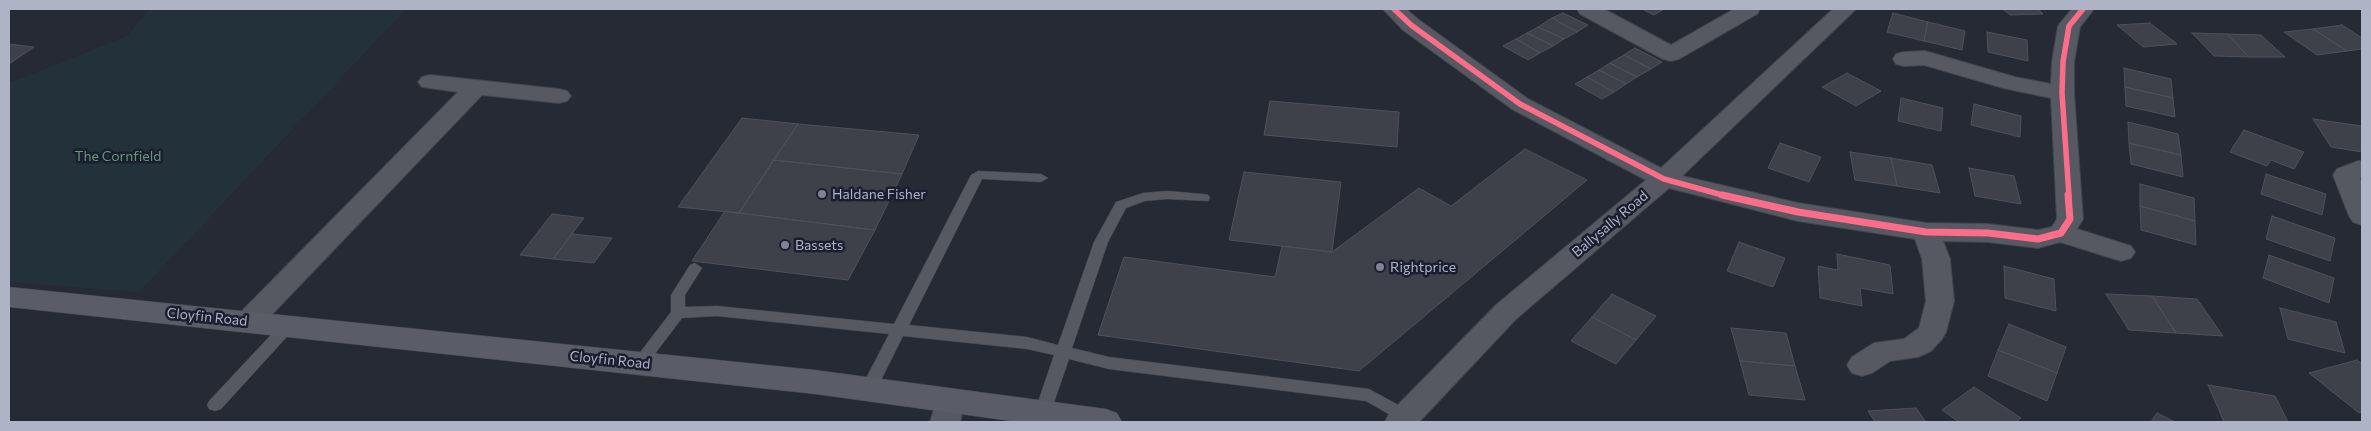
<!DOCTYPE html>
<html>
<head>
<meta charset="utf-8">
<style>
	body { margin:0 }
	#map { position:relative; width:2371px; height:431px; overflow:hidden; background:#262a34; font-family:Commissioner,sans-serif }
	canvas { display:block }
	.frame { position:absolute; inset:0; border:10px solid #afb3c6; pointer-events:none }
</style>
</head>
<body>
<div id="map">
<canvas width="2371" height="431"></canvas>
<div class="frame"></div>
</div>
<script>
const ctx = document.querySelector('canvas').getContext('2d');
ctx.lineJoin = 'round';
function fillPath(path, color) { ctx.fillStyle = color; ctx.fill(path, 'evenodd'); }
const shape = rows => new Path2D(rows.map(r => 'M' + r).join(''));
function stroke(path, color, width, dash) { ctx.strokeStyle = color; ctx.lineWidth = width; ctx.lineCap = dash ? 'butt' : 'round'; ctx.setLineDash(dash || []); ctx.stroke(path); }
function drawText(font, color, halo, rows, align = 'center') {
  ctx.font = font + ' Commissioner,sans-serif'; ctx.lineWidth = 5; ctx.setLineDash([]); ctx.textBaseline = 'middle'; ctx.strokeStyle = halo; ctx.fillStyle = color; for (const [text, x, y, turn = 0] of rows) {
    ctx.save(); ctx.translate(x, y); ctx.rotate((+turn || 0) * Math.PI / 180); ctx.textAlign = isNaN(turn) ? turn : align; if (halo) ctx.strokeText(text, 0, 0); ctx.fillText(text, 0, 0); ctx.restore();
  }
}
const green = shape([
	[150,9,406,9,139,292,9,282,9,83,127,36]
]);
const building = shape([
	[1642,9,1664,9,1654,15,1642,9],
	[2003,9,2038,9,2043,14,2010,15,2003,9],
	[1563,13,1588,25,1577,32,1552,18,1563,13],
	[1893,13,1928,22,1924,41,1887,32,1893,13],
	[1552,18,1577,32,1564,39,1538,27,1552,18],
	[1928,22,1965,31,1962,50,1924,41,1928,22],
	[2150,23,2177,44,2143,47,2117,25,2150,23],
	[2342,25,2362,38,2362,49,2347,51,2313,29,2342,25],
	[1538,27,1564,39,1553,46,1527,33,1538,27],
	[2313,29,2347,51,2317,55,2284,32,2313,29],
	[1987,32,2027,40,2028,61,1988,52,1987,32],
	[1527,33,1553,46,1540,53,1516,39,1527,33],
	[2192,33,2227,34,2249,57,2214,56,2192,33],
	[2227,34,2261,35,2285,57,2249,57,2227,34],
	[1516,39,1540,53,1528,60,1503,46,1516,39],
	[9,44,34,47,9,64,9,44],
	[1635,48,1662,62,1651,69,1624,55,1635,48],
	[1624,55,1651,69,1637,77,1610,63,1624,55],
	[1610,63,1637,77,1626,84,1599,70,1610,63],
	[2124,68,2171,79,2173,98,2125,87,2124,68],
	[1599,70,1626,84,1614,92,1587,77,1599,70],
	[1847,73,1881,91,1856,106,1822,87,1847,73],
	[1587,77,1614,92,1602,99,1575,84,1587,77],
	[2125,87,2173,98,2175,117,2126,106,2125,87],
	[1901,98,1943,108,1941,131,1898,121,1901,98],
	[1270,101,1399,112,1397,147,1264,135,1270,101],
	[1974,104,2021,116,2020,137,1971,125,1974,104],
	[742,118,798,124,739,213,678,207,742,118],
	[2313,119,2362,126,2362,152,2331,147,2313,119],
	[2128,122,2178,134,2181,155,2129,143,2128,122],
	[798,124,919,135,902,174,773,160,798,124],
	[2244,130,2304,152,2294,169,2271,160,2267,166,2230,152,2244,130],
	[1780,143,1821,157,1809,182,1768,168,1780,143],
	[2129,143,2181,155,2183,177,2131,164,2129,143],
	[1525,149,1587,180,1359,371,1098,335,1124,257,1275,277,1282,246,1332,252,1419,188,1451,206,1525,149],
	[1850,152,1891,158,1897,186,1855,180,1850,152],
	[1891,158,1932,165,1940,193,1897,186,1891,158],
	[773,160,902,174,875,230,739,213,773,160],
	[1969,168,2014,176,2021,204,1975,196,1969,168],
	[1244,172,1341,182,1332,252,1229,240,1244,172],
	[2266,174,2326,194,2322,215,2261,194,2266,174],
	[2140,184,2194,198,2195,221,2140,206,2140,184],
	[2140,206,2195,221,2196,245,2141,230,2140,206],
	[725,211,739,213,875,230,848,280,692,261,725,211],
	[552,214,584,218,553,259,520,255,552,214],
	[2272,216,2335,238,2330,261,2266,239,2272,216],
	[572,234,612,238,594,263,553,259,572,234],
	[1739,242,1785,258,1773,287,1727,271,1739,242],
	[1837,254,1890,265,1893,294,1860,288,1862,306,1820,298,1818,266,1838,270,1837,254],
	[2269,255,2334,278,2329,303,2263,278,2269,255],
	[2004,266,2054,279,2056,311,2005,298,2004,266],
	[1612,294,1656,316,1636,340,1592,317,1612,294],
	[2106,294,2152,296,2176,333,2129,330,2106,294],
	[2152,296,2197,299,2223,336,2176,333,2152,296],
	[2280,308,2336,322,2345,353,2288,339,2280,308],
	[1592,317,1636,340,1616,364,1571,341,1592,317],
	[2009,324,2066,347,2057,373,1998,350,2009,324],
	[1731,328,1786,333,1795,366,1740,361,1731,328],
	[1998,350,2057,373,2047,401,1988,376,1998,350],
	[2357,360,2362,364,2362,412,2359,413,2309,373,2357,360],
	[1740,361,1795,366,1805,400,1749,395,1740,361],
	[2208,385,2275,396,2288,422,2224,422,2208,385],
	[1974,387,2021,418,2016,422,1959,422,1942,410,1974,387],
	[1916,408,1926,422,1875,422,1868,411,1916,408],
	[2157,413,2175,422,2151,422,2157,413]
]);
const lane = shape([
	[978,171,1041,174,1048,178,1041,182,982,179,909,325,1027,337,1058,345,1094,242,1116,202,1143,193,1167,191,1203,194,1208,195,1210,198,1208,201,1167,199,1145,201,1126,208,1108,242,1072,348,1109,357,1369,389,1411,412,1413,416,1411,420,1405,422,1399,420,1366,401,1109,369,1069,359,1050,414,1048,418,1042,420,1036,418,1034,414,1054,355,1027,349,903,336,874,394,868,396,862,394,860,390,889,334,717,316,682,318,645,367,635,367,632,363,635,359,671,312,671,295,690,265,695,263,702,268,685,295,685,307,717,306,894,324,971,175,978,171],
	[289,320,294,321,297,325,294,329,221,409,215,411,209,409,207,405,209,401,284,321,289,320]
]);
const street = shape([
	[1383,9,1406,9,1419,20,1528,99,1661,168,1833,9,1856,9,1682,176,1798,203,1926,223,1988,224,2038,230,2052,227,2057,219,2051,98,2003,88,1924,65,1904,66,1896,64,1893,59,1896,54,1904,52,1925,51,2015,77,2051,84,2052,62,2058,26,2072,9,2094,9,2080,27,2074,62,2074,93,2083,219,2077,229,2131,246,2135,252,2131,258,2121,261,2060,242,2038,248,1988,242,1943,241,1950,259,1954,301,1946,332,1942,339,1931,351,1918,357,1890,361,1872,373,1862,376,1852,373,1847,365,1852,357,1874,343,1904,339,1919,328,1926,301,1922,259,1915,239,1798,221,1669,188,1516,319,1419,422,1385,422,1389,414,1496,305,1646,180,1512,109,1403,30,1383,9],
	[1577,9,1604,9,1671,45,1734,9,1760,9,1757,14,1679,59,1671,61,1663,59,1580,14,1577,9],
	[430,75,559,89,567,91,571,96,567,101,559,103,482,95,259,328,249,331,239,328,235,321,239,314,458,92,422,87,418,82,422,77,430,75],
	[2358,161,2362,161,2362,177,2360,178,2362,184,2362,225,2353,222,2349,216,2333,175,2337,169,2358,161],
	[950,390,961,394,965,402,960,422,930,422,939,394,950,390]
]);
const secondary = shape([
	[9,287,815,370,1106,409,1117,413,1122,422,1018,422,815,394,9,307,9,287]
]);
const bus1Far1 = shape([
	[1394,9,1411,25,1520,104,1664,179,1726,196],
	[2069,196,2062,93,2063,62,2069,26,2083,9]
]);
const bus1 = shape([
	[1722,195,1798,212,1926,232,1988,233,2038,239,2061,233,2070,219,2068,195]
]);
const markers = [
	[822,194,5,"#7f8393"],
	[785,245,5,"#7f8393"],
	[1380,267,5,"#7f8393"]
];
const parkNames = [
	["The Cornfield",118,156]
];
const poiNames = [
	["Haldane Fisher",832,194],
	["Bassets",795,245],
	["Rightprice",1390,267]
];
const streetNames = [
	["Ballysally Road",1610,224,-40],
	["Cloyfin Road",207,317,6],
	["Cloyfin Road",610,360,6]
];
fillPath(green, '#23323a');
fillPath(building, '#3e404a');
stroke(building, '#4e515c', 1);
stroke(lane, '#42454d', 1);
stroke(street, '#42454d', 2);
stroke(secondary, '#42454d', 1);
fillPath(lane, '#565862');
fillPath(street, '#565862');
fillPath(secondary, '#5a5d67');
stroke(bus1Far1, '#fb6d88', 5.5);
stroke(bus1, '#fb6d88', 7);
for (const [x, y, r, color] of markers) { const dot = new Path2D(); dot.arc(x, y, r, 0, 2 * Math.PI); ctx.fillStyle = color; ctx.fill(dot); stroke(dot, '#1a1e2f', 2); }
drawText('14px', '#65987a', '#1a1e2f', parkNames);
drawText('14px', '#afb3c6', '#1a1e2f', poiNames, 'left');
drawText('14px', '#afb3c6', '#1a1e2f', streetNames);
</script>
</body>
</html>
